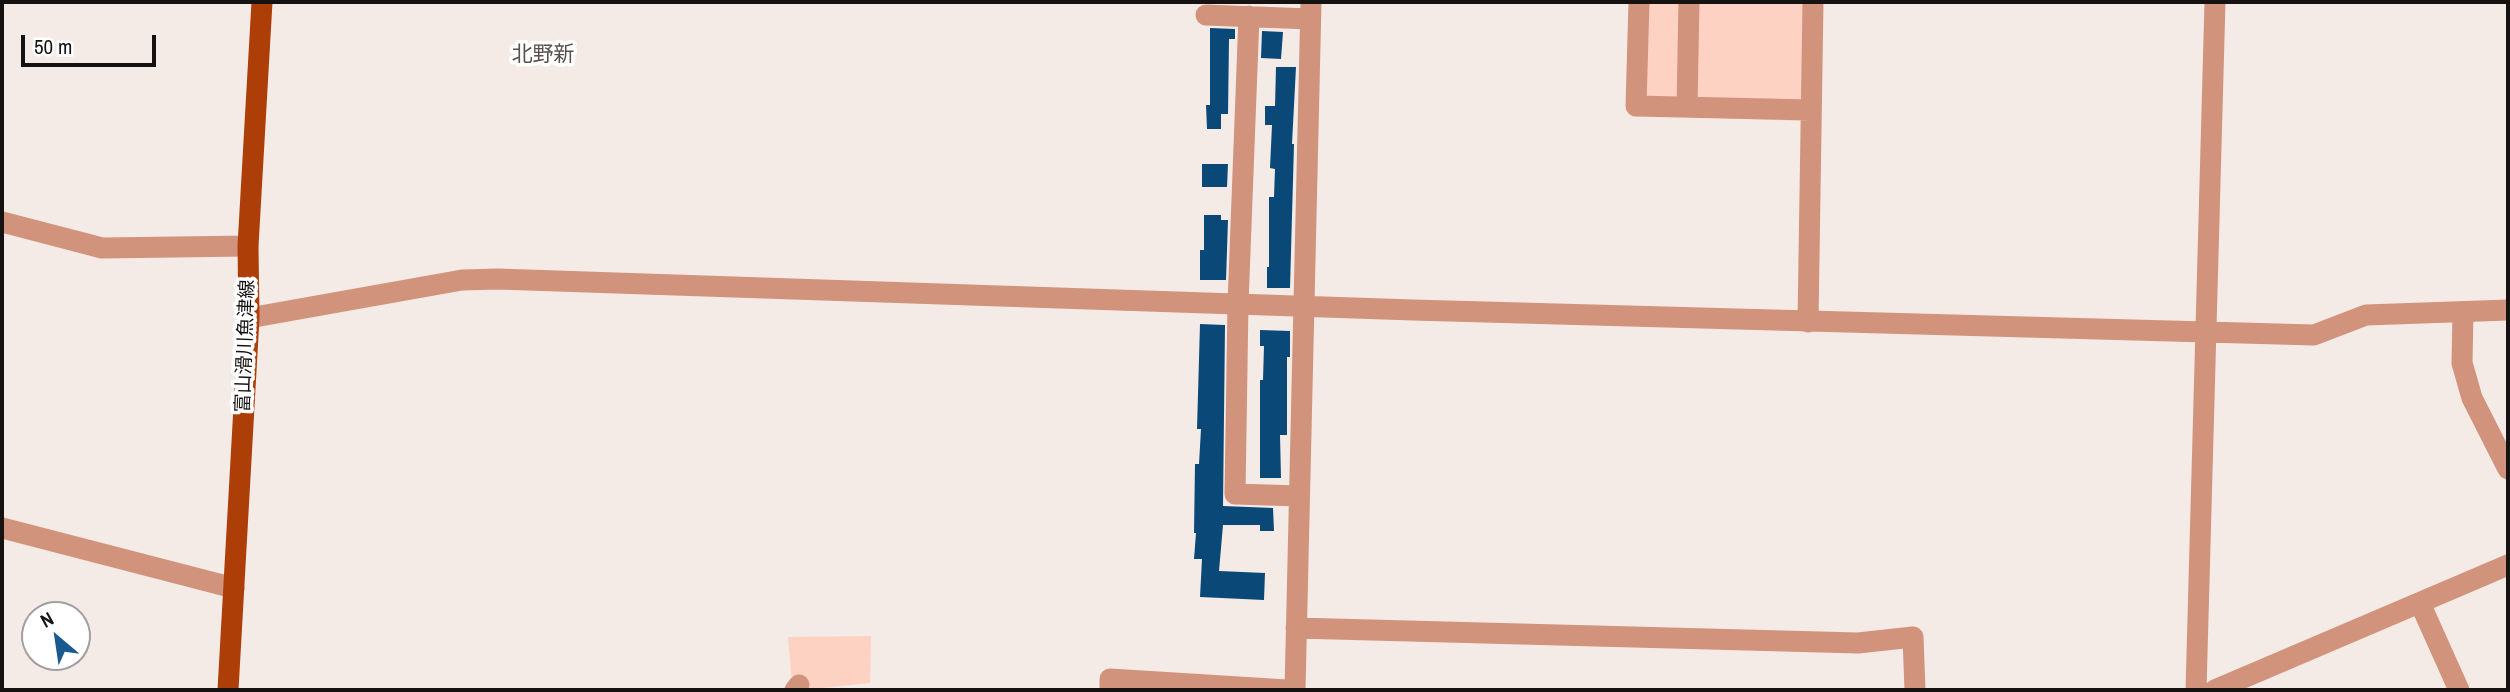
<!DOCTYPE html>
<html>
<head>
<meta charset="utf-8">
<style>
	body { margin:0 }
	#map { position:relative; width:2510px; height:692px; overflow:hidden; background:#f4ebe7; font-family:"Archivo Narrow",sans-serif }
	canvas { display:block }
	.frame { position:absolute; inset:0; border:4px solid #151211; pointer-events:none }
	.north { position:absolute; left:21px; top:601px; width:70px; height:70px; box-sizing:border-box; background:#fff; border:2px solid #a1a0a0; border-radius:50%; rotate:331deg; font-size:19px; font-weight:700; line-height:28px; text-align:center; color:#151211 }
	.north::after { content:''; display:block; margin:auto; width:24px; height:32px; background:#195b90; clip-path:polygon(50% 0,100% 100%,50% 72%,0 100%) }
	.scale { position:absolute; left:21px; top:35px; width:135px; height:32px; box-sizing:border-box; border:4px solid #151211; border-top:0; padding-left:9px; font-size:21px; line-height:24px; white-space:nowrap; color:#151211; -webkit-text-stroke:5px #fff; paint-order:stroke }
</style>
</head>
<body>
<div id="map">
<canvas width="2510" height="692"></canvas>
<div class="frame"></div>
<div class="north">N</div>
<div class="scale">50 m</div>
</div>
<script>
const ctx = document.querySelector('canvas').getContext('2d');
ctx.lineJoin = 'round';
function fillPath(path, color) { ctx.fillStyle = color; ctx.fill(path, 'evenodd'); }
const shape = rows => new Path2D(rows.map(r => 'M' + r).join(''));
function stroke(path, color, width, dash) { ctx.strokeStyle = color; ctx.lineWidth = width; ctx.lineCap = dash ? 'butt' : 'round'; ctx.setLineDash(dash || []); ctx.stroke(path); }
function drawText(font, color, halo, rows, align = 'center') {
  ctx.font = font + ' "Archivo Narrow","Noto Sans JP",sans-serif'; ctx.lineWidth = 7; ctx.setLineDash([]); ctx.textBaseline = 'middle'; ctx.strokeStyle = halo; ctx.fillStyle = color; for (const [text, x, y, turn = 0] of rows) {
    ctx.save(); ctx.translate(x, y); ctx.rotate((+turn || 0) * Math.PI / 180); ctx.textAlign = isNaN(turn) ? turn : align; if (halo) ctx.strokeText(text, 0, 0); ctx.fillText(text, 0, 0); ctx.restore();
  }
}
const green = shape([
	[1634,2,1805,2,1804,121,1630,115],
	[871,636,870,683,804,690,792,683,788,637]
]);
const building = shape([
	[1210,28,1235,29,1235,39,1229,39,1228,114,1221,114,1221,129,1207,129,1206,105,1210,105],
	[1262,31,1283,32,1281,59,1261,58],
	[1276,67,1296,67,1292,144,1294,144,1290,288,1267,288,1267,267,1269,267,1269,197,1274,197,1275,169,1270,168,1272,125,1265,125,1265,106,1275,106],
	[1202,164,1228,164,1227,187,1202,187],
	[1204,215,1221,215,1221,220,1228,220,1226,280,1200,280,1200,250,1204,250],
	[1200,324,1225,325,1223,506,1273,508,1274,531,1260,531,1260,525,1223,525,1219,571,1265,573,1264,600,1200,597,1202,559,1194,559,1196,533,1194,533,1195,464,1199,464,1201,429,1197,429],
	[1260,330,1290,331,1290,357,1287,357,1287,435,1280,435,1281,478,1260,478,1260,380,1263,380,1264,346,1260,346]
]);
const minor = shape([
	[1639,2,1636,106,1811,110],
	[1206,15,1310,19],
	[1249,16,1238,304,1235,494,1299,496],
	[1687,107,1689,2],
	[2,222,102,248,248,246],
	[2463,313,2462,363,2472,398,2508,469],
	[249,318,462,280,498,279,1413,310,2314,335,2366,315,2508,310],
	[1808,322,1813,2],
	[2,528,234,588],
	[2420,603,2459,690],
	[1296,628,1858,643,1913,637,1915,690],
	[795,690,799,685],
	[1110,690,1110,679,1287,690],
	[1295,690,1311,2],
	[2196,690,2215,2],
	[2215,690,2508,565]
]);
const major = shape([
	[228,690,249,318,248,246,262,2]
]);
const streetNames = [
	["富山滑川魚津線",246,346,-88]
];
const neighbourhoodNames = [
	["北野新",543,55]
];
fillPath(green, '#fed2c3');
fillPath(building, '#0a4878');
stroke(minor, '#d2937c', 21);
stroke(major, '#ae3e08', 21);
drawText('19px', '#151211', '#fff', streetNames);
drawText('21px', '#58504d', '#fff', neighbourhoodNames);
</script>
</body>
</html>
